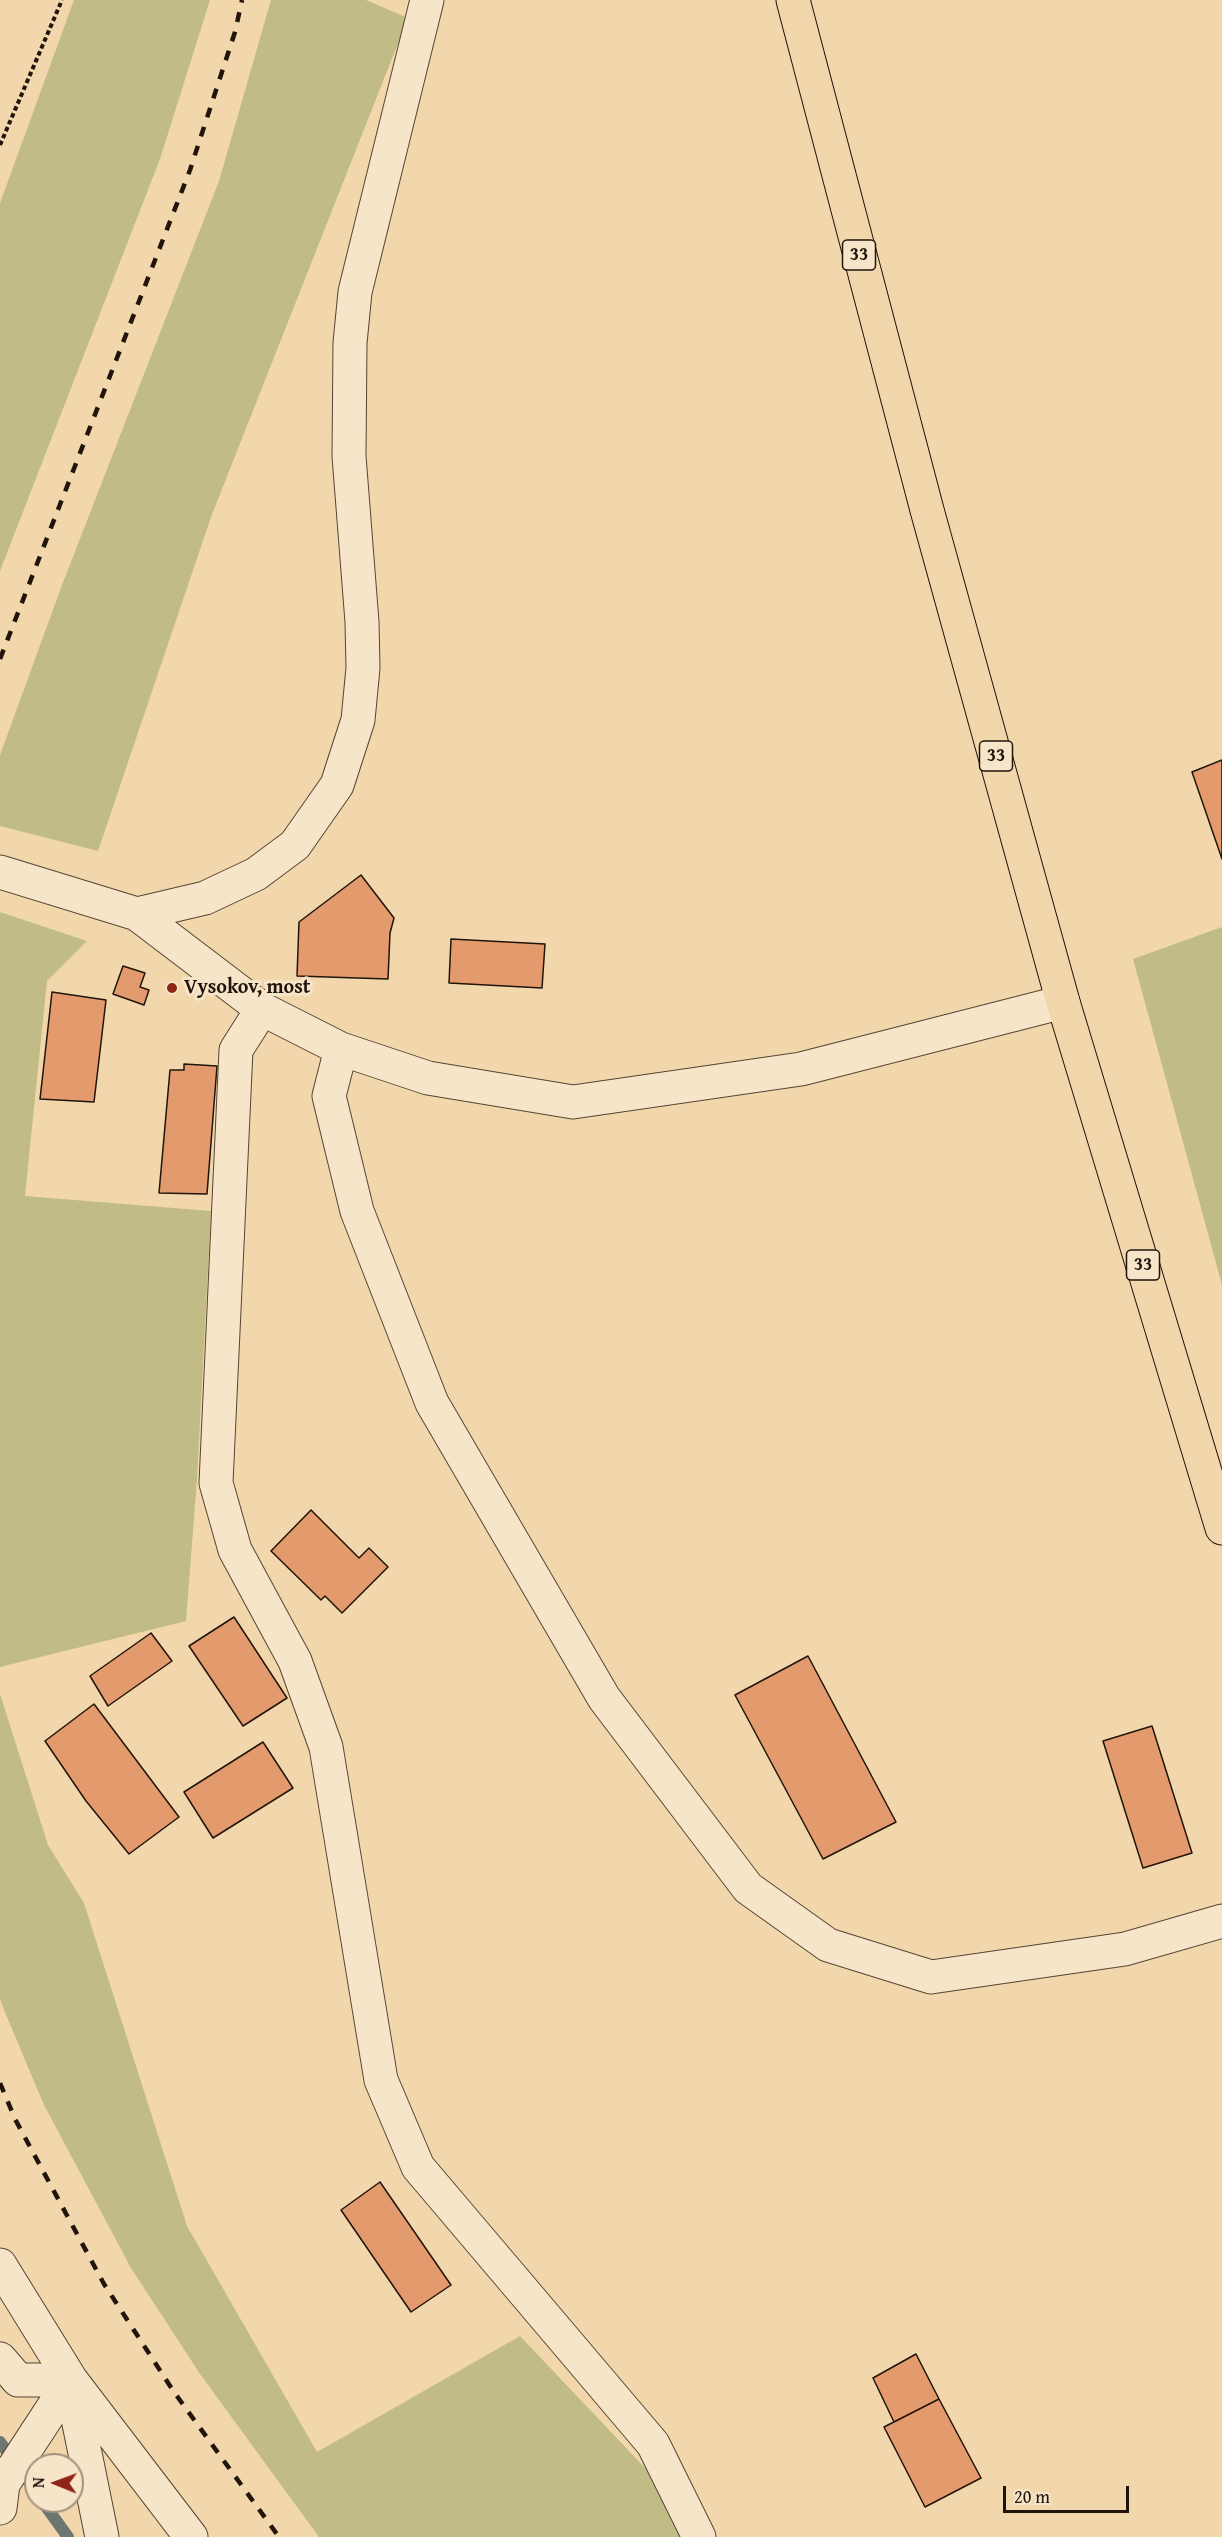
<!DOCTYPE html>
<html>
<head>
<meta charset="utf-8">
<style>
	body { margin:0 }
	#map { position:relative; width:1222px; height:2537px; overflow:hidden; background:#f2d7ac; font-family:"Gentium Book Plus",serif }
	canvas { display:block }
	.north { position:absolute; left:24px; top:2453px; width:60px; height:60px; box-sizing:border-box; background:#f7e5c9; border:2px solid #a1917d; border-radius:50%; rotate:271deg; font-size:16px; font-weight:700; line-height:24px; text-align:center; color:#21140b }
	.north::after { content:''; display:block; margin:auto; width:21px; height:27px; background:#8f2418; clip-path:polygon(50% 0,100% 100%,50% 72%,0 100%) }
	.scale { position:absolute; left:1003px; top:2486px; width:126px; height:27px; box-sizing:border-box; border:3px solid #21140b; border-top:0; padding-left:8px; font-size:18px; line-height:21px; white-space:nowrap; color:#21140b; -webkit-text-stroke:4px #f7e5c9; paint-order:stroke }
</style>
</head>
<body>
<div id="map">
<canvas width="1222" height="2537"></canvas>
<div class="north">N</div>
<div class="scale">20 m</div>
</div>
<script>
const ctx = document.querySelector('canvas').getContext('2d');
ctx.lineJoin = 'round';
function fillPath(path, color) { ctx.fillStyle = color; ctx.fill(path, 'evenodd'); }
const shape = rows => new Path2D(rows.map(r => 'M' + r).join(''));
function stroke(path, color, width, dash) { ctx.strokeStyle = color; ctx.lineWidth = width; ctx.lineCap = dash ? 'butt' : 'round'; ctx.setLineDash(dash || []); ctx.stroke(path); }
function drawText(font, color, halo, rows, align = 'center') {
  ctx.font = font + ' "Gentium Book Plus",serif'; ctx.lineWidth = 6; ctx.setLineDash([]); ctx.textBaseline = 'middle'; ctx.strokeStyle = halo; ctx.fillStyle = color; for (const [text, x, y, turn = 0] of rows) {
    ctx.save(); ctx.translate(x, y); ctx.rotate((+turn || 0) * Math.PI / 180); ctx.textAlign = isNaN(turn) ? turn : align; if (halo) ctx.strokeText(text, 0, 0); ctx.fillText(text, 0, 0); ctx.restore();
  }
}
const green = shape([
	[74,0,210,0,160,159,0,571,0,203],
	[271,0,366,0,408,18,211,517,98,851,0,826,0,755,62,585,219,181],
	[0,912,87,941,47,981,25,1196,211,1211,197,1479,186,1621,0,1667],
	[1222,927,1222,1285,1133,959],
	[0,1694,48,1845,84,1903,187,2226,317,2452,520,2336,647,2470,688,2537,319,2537,200,2374,131,2268,44,2105,4,2010,0,1999]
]);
const stream = shape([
	[0,2442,36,2492],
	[42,2501,68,2537]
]);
const building = shape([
	[1222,760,1222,859,1192,772,1222,760],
	[361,875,394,918,390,933,388,979,297,976,299,922,361,875],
	[451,939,545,944,542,988,449,983,451,939],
	[123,966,145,973,140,987,149,990,144,1005,113,994,123,966],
	[52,992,106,1000,94,1102,40,1099,52,992],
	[184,1064,217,1066,207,1194,159,1193,170,1070,184,1070,184,1064],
	[311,1510,359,1558,369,1548,388,1567,342,1613,325,1596,321,1600,271,1551,311,1510],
	[234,1617,287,1698,243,1726,189,1646,234,1617],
	[151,1633,172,1661,108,1706,90,1676,151,1633],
	[808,1656,896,1822,823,1859,735,1695,808,1656],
	[94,1704,179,1817,129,1854,86,1801,45,1741,94,1704],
	[1152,1726,1192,1853,1143,1868,1103,1741,1152,1726],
	[263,1742,293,1788,213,1838,184,1792,263,1742],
	[380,2182,451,2285,411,2312,341,2210,380,2182],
	[916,2354,939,2399,894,2422,873,2378,916,2354],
	[939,2399,981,2478,925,2507,884,2427,939,2399]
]);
const path = shape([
	[0,145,62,0]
]);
const minor = shape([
	[0,872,137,914,262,1009,341,1049,428,1078,573,1102,801,1069,1063,1002],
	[137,914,205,898,256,874,295,845,337,785,358,720,363,668,362,622,349,456,350,343,355,292,427,0],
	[262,1009,236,1050,216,1483,235,1550,295,1661,326,1747,381,2080,418,2167,653,2444,699,2537],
	[341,1049,329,1096,357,1211,432,1403,604,1698,748,1888,828,1945,931,1977,1125,1949,1222,1921],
	[0,2265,71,2380,191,2537],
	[0,2359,18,2380,71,2380],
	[72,2389,102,2537],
	[0,2508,3,2484,71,2380]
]);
const major = shape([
	[793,0,927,510,1063,1002,1222,1528]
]);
const rail = shape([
	[0,659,190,170,235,32,242,0],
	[0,2083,15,2119,104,2284,174,2392,279,2537]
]);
const markers = [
	[172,988,6,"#8f2418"]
];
const shields = [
	[859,255,33],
	[996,756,33],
	[1143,1265,33]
];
const shieldNames = [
	["33",859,255],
	["33",996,756],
	["33",1143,1265]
];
const poiNames = [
	["Vysokov, most",184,988]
];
fillPath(green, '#c1bc85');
stroke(stream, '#6d7671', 12);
fillPath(building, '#e39b6d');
stroke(building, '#21140b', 1.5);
stroke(minor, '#554533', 35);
stroke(major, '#21140b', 35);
stroke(path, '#21140b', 4, [4.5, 3]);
stroke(minor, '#f7e5c9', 33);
stroke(major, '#f2d7ac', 33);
stroke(rail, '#21140b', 4.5, [10, 10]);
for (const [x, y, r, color] of markers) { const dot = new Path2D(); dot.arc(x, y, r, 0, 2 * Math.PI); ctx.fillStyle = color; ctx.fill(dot); stroke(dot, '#f7e5c9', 2); }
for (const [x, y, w] of shields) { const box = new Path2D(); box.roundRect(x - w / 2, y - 15, w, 30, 4.5); ctx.fillStyle = '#f7e5c9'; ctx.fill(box); stroke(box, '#21140b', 1.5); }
drawText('bold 18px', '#21140b', null, shieldNames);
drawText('bold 20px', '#21140b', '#f7e5c9', poiNames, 'left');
</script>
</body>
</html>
